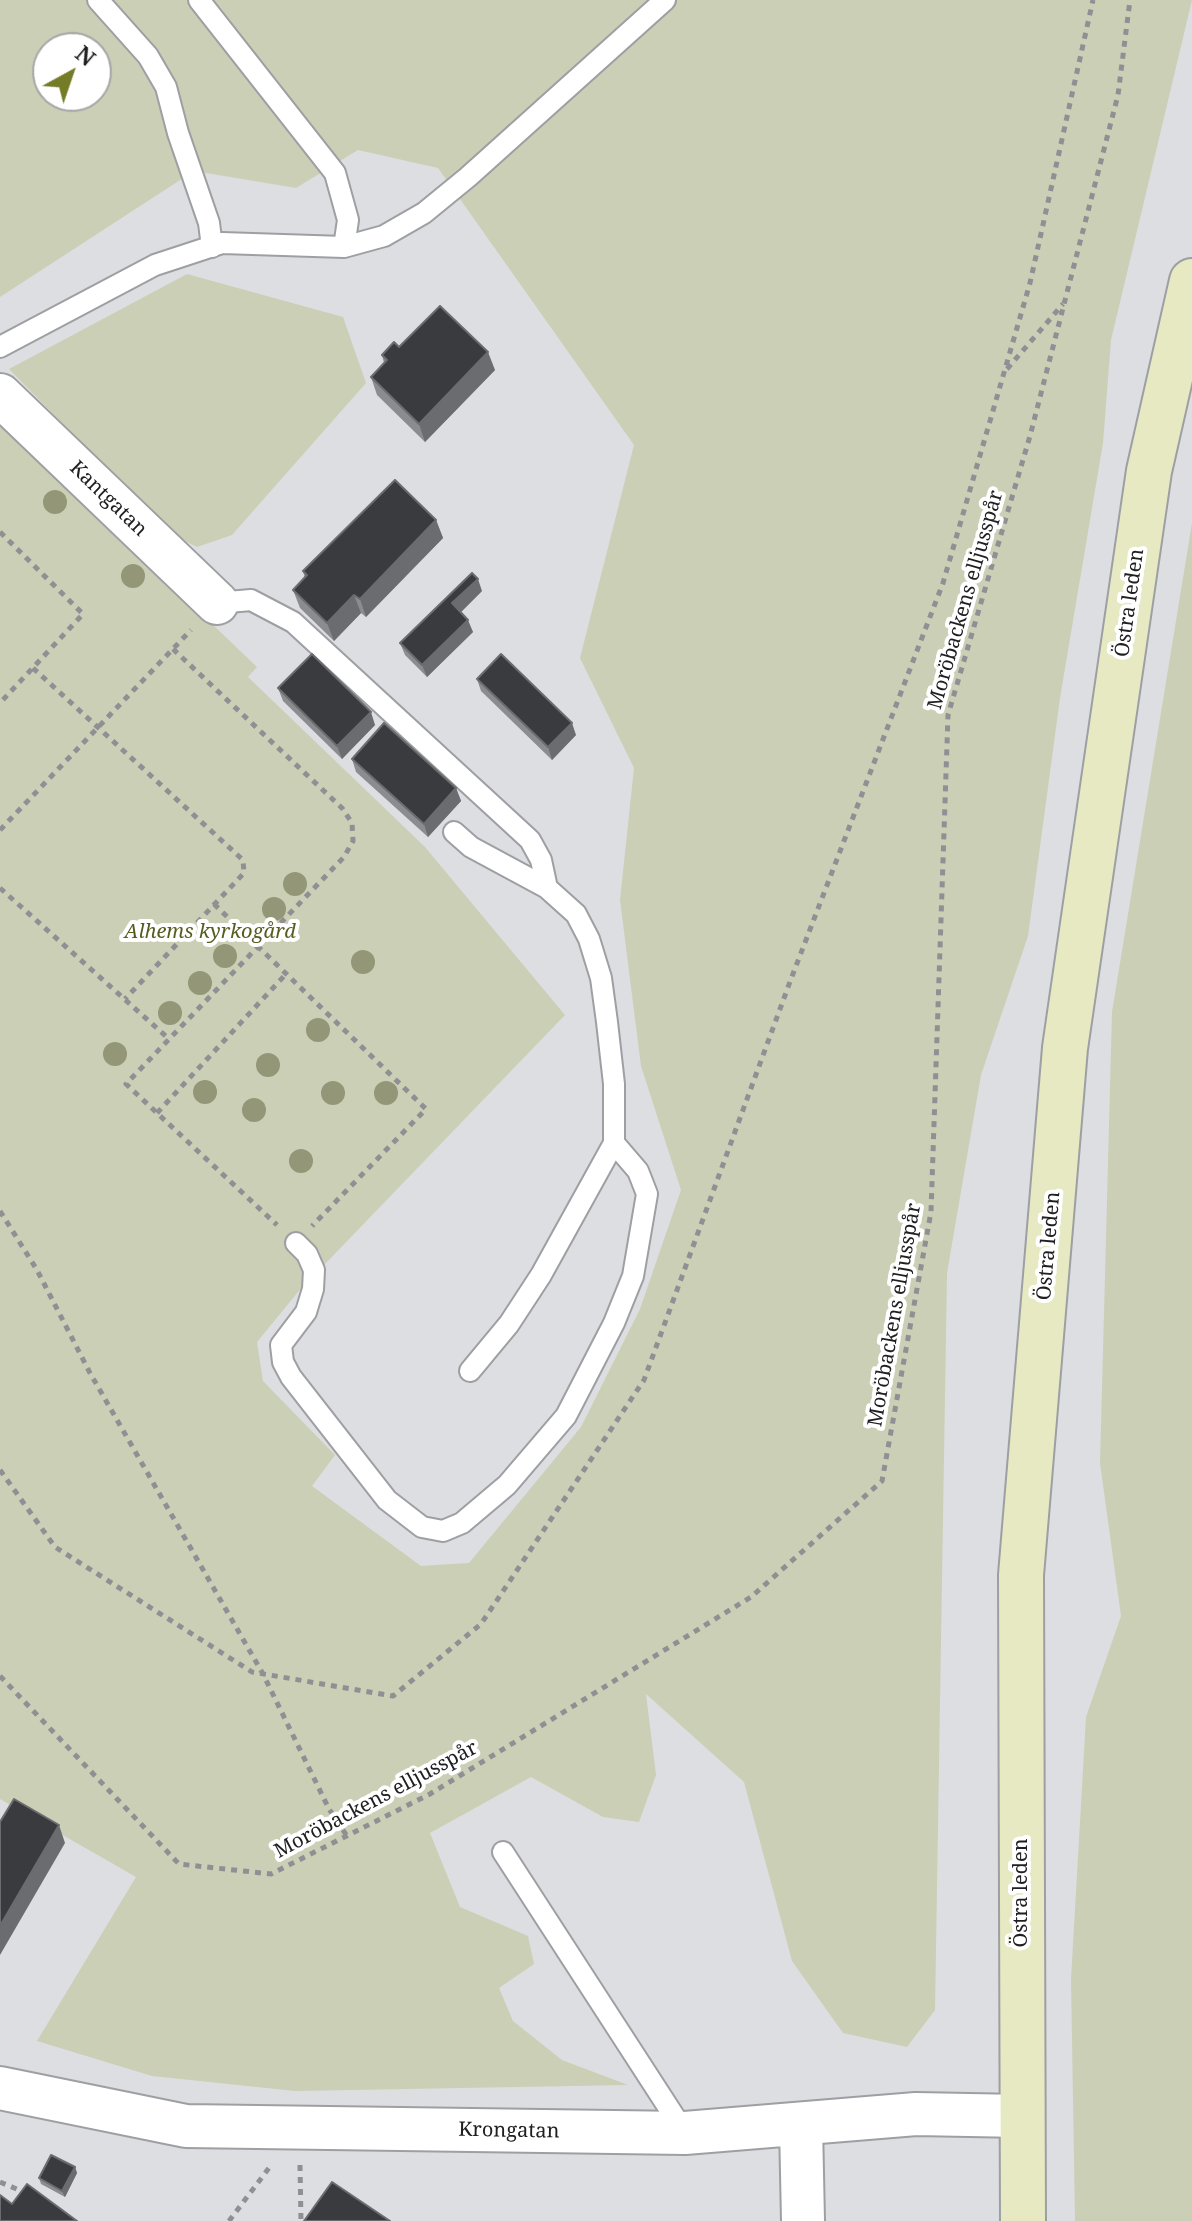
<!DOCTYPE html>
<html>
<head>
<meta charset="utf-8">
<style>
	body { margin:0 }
	#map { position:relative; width:1192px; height:2221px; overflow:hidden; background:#dddee2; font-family:"Noto Serif",serif }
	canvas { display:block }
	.north { position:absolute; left:32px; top:32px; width:80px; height:80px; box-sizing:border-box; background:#fff; border:2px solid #a6a6a7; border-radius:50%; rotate:40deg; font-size:22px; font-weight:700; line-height:32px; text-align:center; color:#202022 }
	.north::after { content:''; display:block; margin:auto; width:28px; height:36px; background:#757c27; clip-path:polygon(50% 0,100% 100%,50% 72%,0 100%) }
</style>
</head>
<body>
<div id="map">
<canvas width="1192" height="2221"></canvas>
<div class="north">N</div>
</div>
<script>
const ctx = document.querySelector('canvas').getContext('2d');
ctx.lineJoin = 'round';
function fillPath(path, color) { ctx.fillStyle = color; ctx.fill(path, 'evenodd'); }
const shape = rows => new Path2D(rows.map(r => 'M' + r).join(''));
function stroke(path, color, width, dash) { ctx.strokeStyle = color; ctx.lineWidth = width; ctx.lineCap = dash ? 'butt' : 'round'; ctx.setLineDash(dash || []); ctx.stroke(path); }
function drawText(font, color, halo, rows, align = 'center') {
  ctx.font = font + ' "Noto Serif",serif'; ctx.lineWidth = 8; ctx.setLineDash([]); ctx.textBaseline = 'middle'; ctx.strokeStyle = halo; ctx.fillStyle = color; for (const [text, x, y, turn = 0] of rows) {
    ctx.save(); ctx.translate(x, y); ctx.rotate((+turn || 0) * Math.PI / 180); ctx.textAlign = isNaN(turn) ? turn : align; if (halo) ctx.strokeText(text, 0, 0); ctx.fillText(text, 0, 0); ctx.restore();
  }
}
const green = shape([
	[0,0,1192,0,1111,340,1103,443,1060,698,1028,936,981,1075,947,1273,935,2010,907,2047,843,2033,792,1961,744,1782,646,1694,656,1775,639,1822,603,1817,531,1777,430,1833,460,1907,528,1936,534,1964,499,1988,513,2021,562,2060,628,2085,295,2091,152,2076,37,2041,136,1877,0,1799,0,421,257,667,248,677,425,847,565,1015,298,1292,257,1342,263,1381,335,1455,312,1486,421,1566,469,1563,581,1427,640,1309,681,1190,641,1066,620,900,634,768,580,658,634,445,438,168,358,150,296,188,194,171,0,297],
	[48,48,96,48,96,96,48,96],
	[187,274,343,317,366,383,232,535,197,547,171,534,9,369],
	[1192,523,1192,2221,1075,2221,1071,1979,1086,1717,1121,1616,1100,1463,1112,1012]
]);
const path = shape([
	[1007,369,1063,304],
	[0,532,83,614,0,703],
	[173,649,342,808,352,823,353,841,344,857,126,1084,277,1225],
	[33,668,243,860,244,873,125,999],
	[0,830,191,630],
	[0,888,169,1039],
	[214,904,426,1109,312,1226],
	[157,1113,286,974],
	[0,1211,37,1270,90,1373,263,1674,329,1809,347,1836],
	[0,1470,55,1547,252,1672,393,1696,481,1624,644,1380,791,979,943,583,1030,283,1093,0],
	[0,1676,179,1864,271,1874,430,1794,751,1597,882,1481,931,1212,948,715,1030,436,1118,95,1130,0],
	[300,2165,301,2221],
	[0,2182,26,2193],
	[229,2221,272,2164]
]);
const lane = shape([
	[98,0,148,56,166,87,178,133,209,223,212,247],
	[199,0,335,173,348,220,344,247],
	[0,347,155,265,222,243,344,247,384,236,424,213,468,177,665,0],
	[217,603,251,600,293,622,530,840,541,860,547,888],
	[296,1243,307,1254,314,1270,313,1289,306,1312,281,1345,283,1362,291,1377,387,1500,422,1527,443,1531,462,1523,507,1485,566,1416,614,1323,633,1276,647,1194,638,1171,614,1143,614,1084,607,1022,601,978,589,939,576,914,547,888,471,847,454,832],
	[470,1371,509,1324,541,1275,614,1143],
	[503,1852,685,2133]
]);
const street = shape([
	[0,395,217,603],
	[0,2088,186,2126,685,2133,916,2114,1022,2116],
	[801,2125,803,2221]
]);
const secondary = shape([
	[1023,2221,1021,1575,1065,1048,1149,471,1192,281]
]);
const trees = [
	[55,502],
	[133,576],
	[295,884],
	[274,909],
	[225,956],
	[363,962],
	[200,983],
	[170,1013],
	[318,1030],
	[115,1054],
	[268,1065],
	[205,1092],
	[333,1093],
	[386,1093],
	[254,1110],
	[301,1161]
];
const wall = shape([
	[399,347,495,370,425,442,377,395,371,377,384,363,382,355],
	[436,520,443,538,366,617,361,613,334,641,300,608,293,590,305,578,303,571],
	[482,591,461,612,473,632,427,677,405,655,400,643],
	[477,679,576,735,552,760,481,691],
	[278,688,375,725,342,759,283,701],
	[352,759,456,788,461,801,428,837,356,772],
	[75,2167,77,2173,65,2197,41,2184,39,2178]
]);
const shadedWall = shape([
	[488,352,495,370,425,442,419,424],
	[436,520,443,538,366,617,360,599],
	[478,579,482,591,457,616,452,603],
	[354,595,361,613,334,641,327,623],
	[468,620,473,632,427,677,422,665],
	[371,712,375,725,342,759,337,746],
	[572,723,576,735,552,760,548,747],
	[456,788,461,801,428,837,424,824],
	[59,1825,65,1843,0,1955,0,1926],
	[75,2167,77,2173,65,2197,62,2191]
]);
const building = shape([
	[440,306,488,352,419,424,371,377,387,360,382,355,394,342,399,347,440,306],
	[395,480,436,520,360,599,354,595,327,623,293,590,307,575,303,571,395,480],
	[472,573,478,579,452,603,468,620,422,665,400,643,472,573],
	[312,654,371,712,337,746,278,688,312,654],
	[501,654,572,723,548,747,477,679,501,654],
	[384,723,456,788,424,824,352,759,384,723],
	[14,1799,59,1825,0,1926,0,1822,14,1799],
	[51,2155,75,2167,62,2191,39,2178,51,2155],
	[332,2182,390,2221,304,2221,332,2182],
	[27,2184,77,2221,0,2221,0,2195,12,2204,27,2184]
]);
const streetNames = [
	["Kantgatan",108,499,44],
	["Moröbackens elljusspår",966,600,-74],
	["Östra leden",1130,603,-82],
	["Östra leden",1049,1246,-85],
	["Moröbackens elljusspår",895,1315,-80],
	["Moröbackens elljusspår",376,1800,-28],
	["Östra leden",1021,1893,-90],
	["Krongatan",509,2131,1]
];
const parkNames = [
	["Alhems kyrkogård",210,932]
];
fillPath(green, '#cbcfb6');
stroke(lane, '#9e9fa3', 24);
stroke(street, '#9e9fa3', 46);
stroke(secondary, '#9e9fa3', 48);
stroke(path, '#8f9093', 5, [6, 6]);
stroke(lane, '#fff', 20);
stroke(street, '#fff', 42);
stroke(secondary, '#e6e9c1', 44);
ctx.fillStyle = '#939778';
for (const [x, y] of trees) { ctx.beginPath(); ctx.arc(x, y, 12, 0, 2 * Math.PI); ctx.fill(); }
fillPath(wall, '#8c8c90');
fillPath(shadedWall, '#6b6c6f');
fillPath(building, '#3a3b3e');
stroke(building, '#6b6c6f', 2);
drawText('20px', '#202022', '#fff', streetNames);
drawText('italic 20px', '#575d21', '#fff', parkNames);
</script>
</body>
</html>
